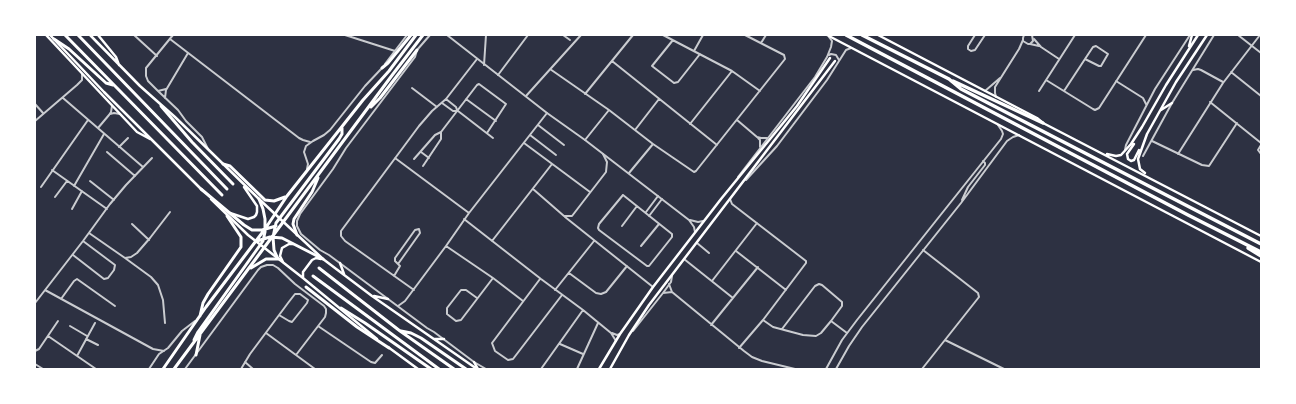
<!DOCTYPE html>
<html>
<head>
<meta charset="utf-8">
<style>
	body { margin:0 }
	#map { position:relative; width:1296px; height:404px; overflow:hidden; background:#2d3142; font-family:"Exo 2",sans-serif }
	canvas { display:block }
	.frame { position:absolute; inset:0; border:36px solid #fff; pointer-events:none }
</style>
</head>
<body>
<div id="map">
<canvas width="1296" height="404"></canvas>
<div class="frame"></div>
</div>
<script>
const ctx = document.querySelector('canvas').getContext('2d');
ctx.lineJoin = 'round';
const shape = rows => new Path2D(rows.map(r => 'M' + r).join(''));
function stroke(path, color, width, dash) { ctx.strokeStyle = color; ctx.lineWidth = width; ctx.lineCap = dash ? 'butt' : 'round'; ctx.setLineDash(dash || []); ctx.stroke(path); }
const minor = shape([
	[134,35,157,56],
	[173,35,146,68,146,76,148,81,158,91,178,110,186,121,202,137,208,149],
	[345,35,395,51],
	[430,35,417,50,415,57,346,148,333,169,300,214,297,221,297,226,301,234,320,250,329,255,427,328,434,332,474,362,486,369],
	[563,35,570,40],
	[663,35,732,71,760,91],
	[975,35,968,46,968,49,971,51,975,50,985,35],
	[1238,35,1261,53],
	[170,39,299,138,303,140,310,142],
	[1034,39,1041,47,1059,59],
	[673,40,652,66,674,83,678,82,700,54],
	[761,43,766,35],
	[1030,44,1039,46],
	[694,51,703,35],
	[829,55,831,54,836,55,839,60],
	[612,61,717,145],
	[385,64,407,35],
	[484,65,486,35],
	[550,69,609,110,653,144,694,172,696,171,785,59,784,55,745,35],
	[1193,70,1198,69,1201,70,1223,82],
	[1231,72,1261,96],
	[498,75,528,35],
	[1046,80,1093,109,1095,110,1099,108,1146,35],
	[1116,81,1143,98,1146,104],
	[412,88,437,107],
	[158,91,166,89],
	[1039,91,1075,35],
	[1064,91,1085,59,1093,47,1096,46,1108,54,1101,66,1099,66,1085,59],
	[585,94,633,35],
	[526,96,581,35],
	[63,98,143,167],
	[165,98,166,90,188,53],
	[446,99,456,107,457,110],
	[466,99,496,121],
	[1210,102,1261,143],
	[442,103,453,111,458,111,493,138],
	[35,104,43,113],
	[110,114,114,113,120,114],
	[737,120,757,137,761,138,767,138],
	[35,121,77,85,82,80,82,74],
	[690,124,732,71],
	[538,125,564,145],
	[98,128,109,115,111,112,112,106],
	[635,130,659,99],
	[530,135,556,155],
	[758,138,760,140,760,147],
	[585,140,609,110],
	[1152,141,1202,165,1209,166,1237,123],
	[524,143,590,192],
	[1261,145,1258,150,1261,154],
	[119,147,128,138],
	[1125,150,1126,145,1155,89,1190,35],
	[107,152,135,176],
	[421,152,429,158],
	[1178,154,1223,83,1260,35],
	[1143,156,1172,103,1214,35],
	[395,158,469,213],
	[414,159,435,135,441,132],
	[423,166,441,139,441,132,477,85,479,84,506,104,487,133],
	[307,169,308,164,304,152,306,146,313,141,324,135,330,130,365,86,382,68],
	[52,170,107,209],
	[629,173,653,144],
	[738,177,815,77,827,57,831,47,832,41,829,37],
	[746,180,777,146,827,80,846,50,851,48],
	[90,181,114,200],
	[74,186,104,134],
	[41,187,88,120],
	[533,189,564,216,572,216,606,172,607,162,603,154],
	[623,195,672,234,672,237,649,266,647,266,599,230,598,228,599,224,623,195],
	[55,197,67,181],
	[730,199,732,204,806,261,806,263,763,320,739,348],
	[72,209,82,191],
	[646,212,658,196],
	[649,216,662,199],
	[565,217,653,287],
	[464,219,541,279,583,310,611,333,616,341],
	[132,224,149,240],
	[622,226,637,206],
	[89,233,125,258,131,257,137,253,150,238,170,212],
	[492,241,552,164],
	[697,243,709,253],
	[446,246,493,278,523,301],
	[641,246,659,224],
	[736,251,786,290],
	[73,255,104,279,108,278,114,270,115,265,83,241],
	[125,258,151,277,158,285,163,300,165,323],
	[684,259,733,298],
	[569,273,596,293,601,294,606,292,627,266],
	[394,276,400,266,395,261,395,258,415,230,419,229,420,233,398,264],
	[540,279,492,343,495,351,508,360,513,359,562,295],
	[712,281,757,223],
	[669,284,672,292,744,351,752,357,762,361,795,369],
	[45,290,153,349,164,351],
	[414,290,345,241,341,236,341,231,419,126,432,111,446,99,477,59],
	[555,290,594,241],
	[663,293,672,292],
	[477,298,466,290,461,290,447,308,447,314,456,321,461,320,493,278],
	[61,299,74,281,77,279,115,306],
	[35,303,83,241,110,204,126,185,152,158],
	[398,306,405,301,446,246,469,213,547,113],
	[763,320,773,327,803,335,816,336,821,333,831,321,842,306,842,302,822,285,819,284,815,286,782,329],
	[831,321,847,333],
	[711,325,758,267],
	[70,326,87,336],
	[318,326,371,362,375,363,382,355],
	[633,331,663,293,671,282,672,276],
	[266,333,315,369],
	[612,333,617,335,620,334],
	[48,336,96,369],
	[86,339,98,345],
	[945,340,1004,369],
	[560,344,583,354],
	[35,351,39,349,58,321],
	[77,356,95,323],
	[245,362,253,369],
	[35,364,43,369],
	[149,369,159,354,168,348,182,331,195,321],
	[185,369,258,270,261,267,267,265,273,265,278,268,295,284,324,306,326,309,326,313,325,317,296,355],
	[241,369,250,354,288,303,295,294,300,294,308,300,307,303,292,322,289,321,279,315],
	[541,369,583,310],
	[577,369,598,323],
	[922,369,979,297,978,293,923,250],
	[1156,369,1162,369]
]);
const tertiary = shape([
	[447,35,547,113,585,140,689,220,694,227,695,232],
	[1024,35,1023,38,1023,41,1028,44,1030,44,1033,41,1032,35],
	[985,91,1000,78],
	[996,97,995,93,995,87,1019,49,1023,40],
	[962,200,968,187,985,165,985,163,983,161],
	[690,220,698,222,703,221],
	[826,369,842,340,857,320,1001,139,1003,134,1002,131,998,125],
	[836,369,849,346,862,327,961,203,1007,141,1013,137,1019,135]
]);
const secondary = shape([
	[46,35,137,132,150,139],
	[50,35,104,92,202,190],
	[90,35,140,86,175,117,259,199,323,259,372,296,477,369],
	[98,35,116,57,119,65],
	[827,35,1261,262],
	[878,35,1037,118,1043,123,1261,236],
	[1189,46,1192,35],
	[1161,110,1172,103],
	[1134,144,1127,154,1128,159,1131,161,1134,160,1139,150],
	[1107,154,1116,156,1121,155,1131,144,1142,127,1166,85,1198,35],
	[1145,173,1140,169,1138,159,1147,134,1176,82,1207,35],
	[211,199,248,235,303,278,377,339],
	[230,213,248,219,254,217,256,215,257,212,257,206,244,187],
	[283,262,280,256,282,248,289,244,293,244],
	[340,263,344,274],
	[303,278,303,272,312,260,316,258,321,259],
	[374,296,388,299],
	[434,339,444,339],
	[388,347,418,369],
	[474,362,478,369],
	[599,369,620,334,653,287,721,199,797,106,830,58],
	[610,369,629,335,649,305,835,61]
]);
const primary = shape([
	[382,68,388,63,411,35],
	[371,107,380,98,417,50],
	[223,164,230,166,265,200,274,201,285,197],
	[201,189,244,225,252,230,262,230,276,226],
	[297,235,293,224,294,219,312,192,318,178],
	[257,241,270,237,282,238,323,259],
	[251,268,266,259,278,259,274,250,273,237,276,223,339,139,342,134,342,128],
	[200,316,203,303,208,294,241,247,241,237,227,216],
	[194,340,198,332,263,241,265,232,265,219,263,209,259,199],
	[196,355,200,335],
	[163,369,206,307,265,229,287,196,363,100,389,71,416,35],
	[174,369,393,74,423,35]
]);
const trunk = shape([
	[65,35,222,195],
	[78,35,227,189],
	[54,39,69,49,106,83,113,85],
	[161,106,192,142,233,184],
	[319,268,400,331,454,369],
	[313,276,439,369],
	[306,287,357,327,389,348],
	[341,308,365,323,431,369],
	[401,331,411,333,421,338,466,369]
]);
const motorway = shape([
	[846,35,1188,215,1261,252],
	[862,35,949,79,961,89,1261,244],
	[953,81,1043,123],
	[1248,248,1261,256]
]);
stroke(minor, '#caccd0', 2);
stroke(tertiary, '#caccd0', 2);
stroke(secondary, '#fff', 2.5);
stroke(primary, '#fff', 3);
stroke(trunk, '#fff', 3);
stroke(motorway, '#fff', 3.5);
</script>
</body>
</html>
